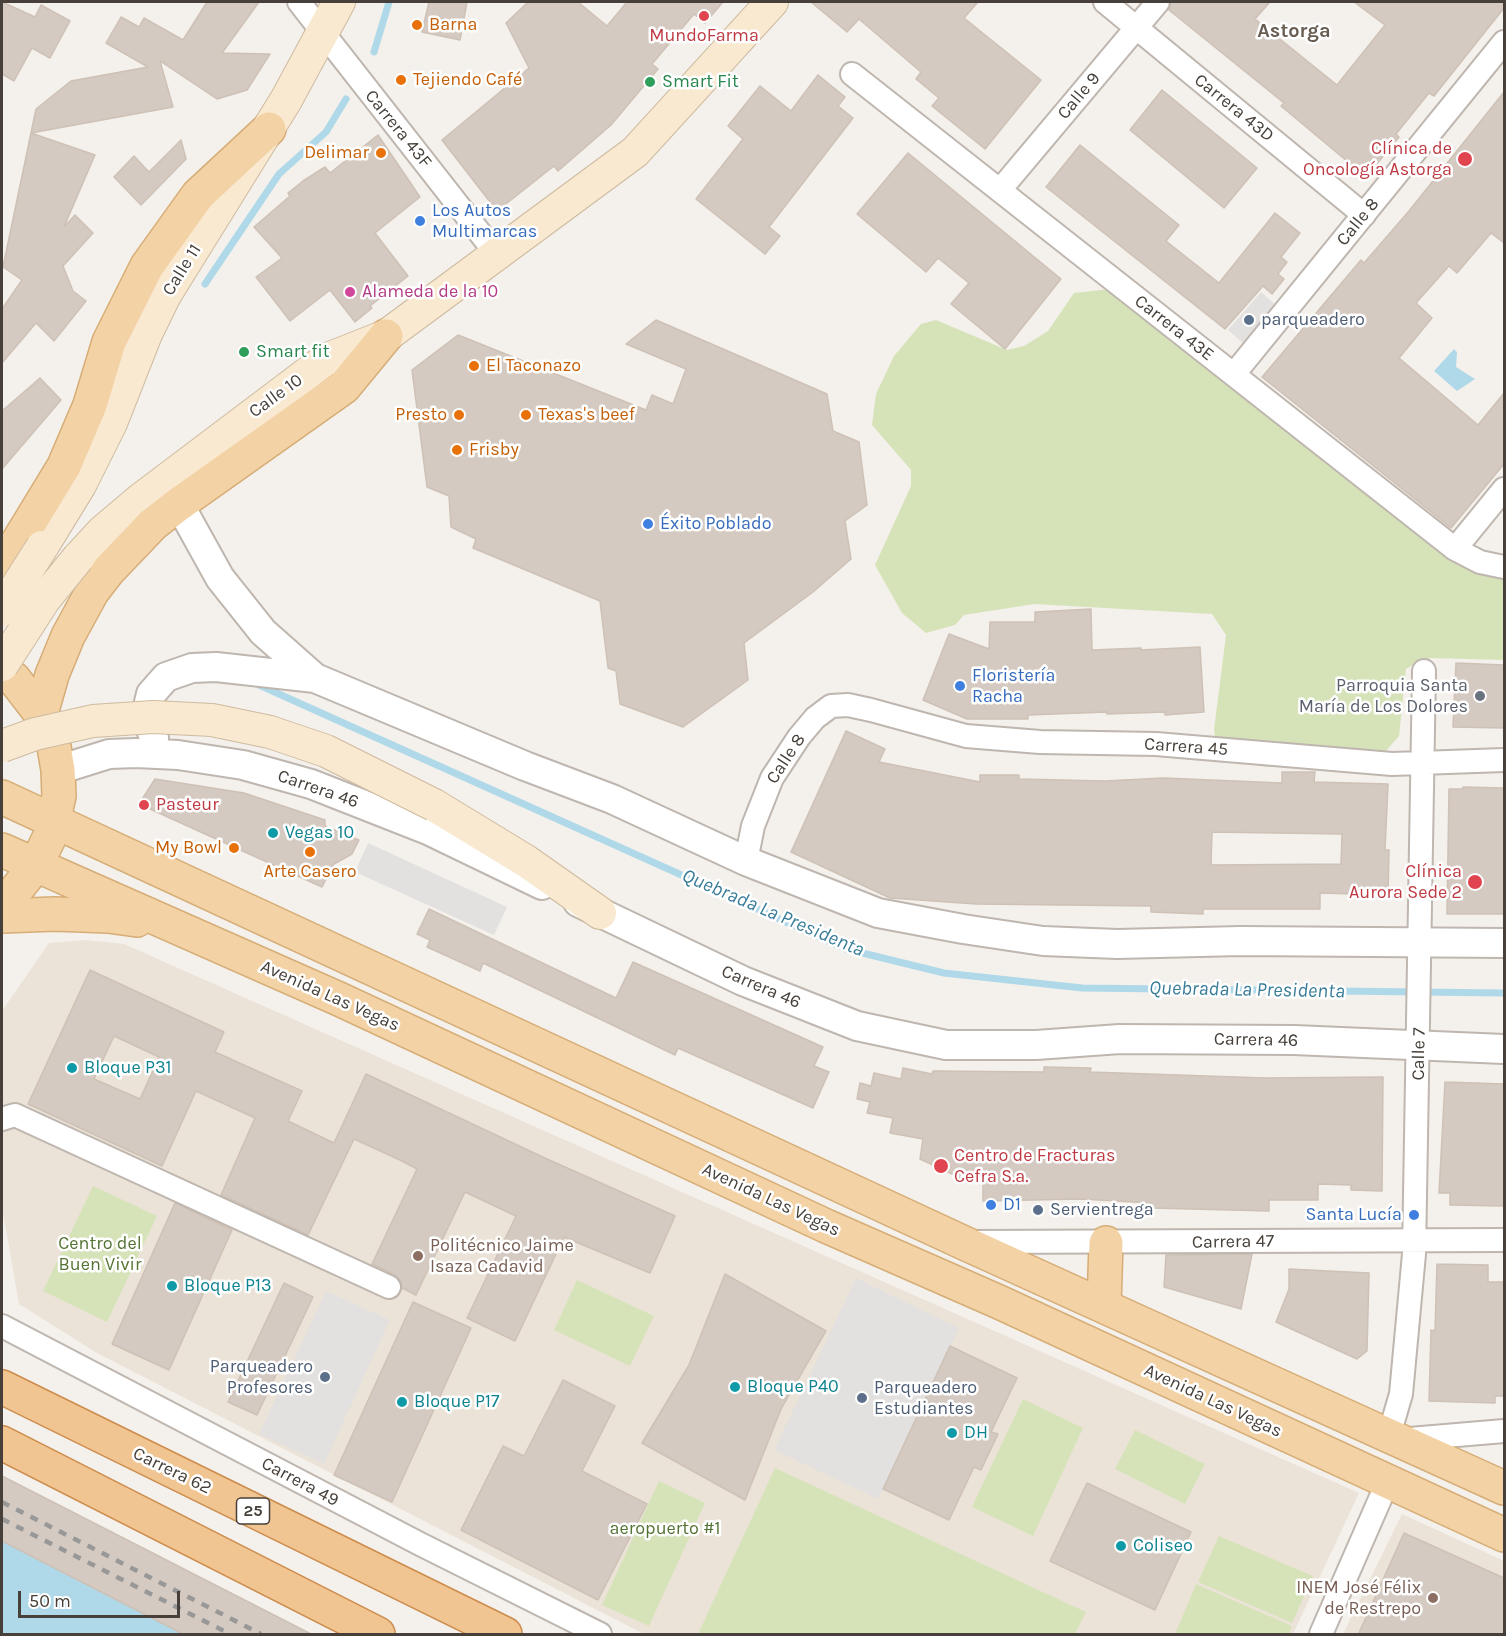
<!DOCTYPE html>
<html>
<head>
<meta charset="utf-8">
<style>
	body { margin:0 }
	#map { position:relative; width:1506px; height:1636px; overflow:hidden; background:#f4f0eb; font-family:Karla,sans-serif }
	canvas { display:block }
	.frame { position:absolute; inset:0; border:3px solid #47403a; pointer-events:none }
	.scale { position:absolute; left:18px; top:1591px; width:162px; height:27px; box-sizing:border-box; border:3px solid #47403a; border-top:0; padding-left:8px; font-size:18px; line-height:21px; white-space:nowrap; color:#47403a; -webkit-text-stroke:4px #fff; paint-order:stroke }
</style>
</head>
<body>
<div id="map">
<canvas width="1506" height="1636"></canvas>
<div class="frame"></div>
<div class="scale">50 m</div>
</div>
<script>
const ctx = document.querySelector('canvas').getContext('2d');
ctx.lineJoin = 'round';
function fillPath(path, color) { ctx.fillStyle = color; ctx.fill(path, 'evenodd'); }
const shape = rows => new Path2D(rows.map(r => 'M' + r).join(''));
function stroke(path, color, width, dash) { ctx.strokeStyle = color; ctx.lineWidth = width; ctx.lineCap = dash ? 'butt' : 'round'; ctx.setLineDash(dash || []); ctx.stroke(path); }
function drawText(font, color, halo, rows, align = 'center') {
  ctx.font = font + ' Karla,sans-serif'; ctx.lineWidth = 5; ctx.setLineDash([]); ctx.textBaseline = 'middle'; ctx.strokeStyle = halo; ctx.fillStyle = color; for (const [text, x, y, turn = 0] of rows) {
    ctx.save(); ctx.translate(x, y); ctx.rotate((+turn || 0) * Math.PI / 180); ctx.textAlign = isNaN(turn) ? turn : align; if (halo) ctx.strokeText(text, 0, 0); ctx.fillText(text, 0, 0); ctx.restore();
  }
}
const education = shape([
	[86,940,124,944,1359,1493,1293,1634,644,1634,97,1353,19,1304,2,1207,2,1011,49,943],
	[1402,1514,1504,1561,1504,1634,1343,1634]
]);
const green = shape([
	[1110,289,1504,573,1504,660,1431,658,1419,661,1406,669,1399,736,1386,751,1359,770,1327,766,1266,767,1236,759,1216,745,1214,730,1226,635,1212,614,1034,604,964,615,955,625,926,633,902,613,875,565,911,486,911,470,872,425,876,394,894,356,921,324,936,320,1007,350,1024,346,1048,331,1074,293],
	[93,1186,157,1216,107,1322,43,1291],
	[577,1280,654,1316,630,1366,554,1330],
	[1023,1399,1083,1428,1033,1536,972,1507],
	[1135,1430,1205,1464,1185,1504,1115,1469],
	[775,1468,1086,1612,1075,1634,698,1634],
	[659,1481,705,1503,649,1626,602,1605],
	[1219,1536,1313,1576,1292,1623,1198,1582],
	[1196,1584,1292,1626,1289,1634,1175,1634]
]);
const parking = shape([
	[1261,292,1277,306,1244,344,1228,330],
	[368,843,507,907,494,935,355,872],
	[856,1278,959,1328,878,1499,774,1450],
	[326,1291,390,1320,324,1464,259,1434]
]);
const water = shape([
	[1454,349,1457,352,1456,367,1475,379,1457,391,1434,371],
	[2,1541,185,1634,2,1634]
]);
const stream = shape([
	[374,52,389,2],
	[205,284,279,174,326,132,346,99],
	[259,685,846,949,944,973,1082,988,1504,993]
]);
const building = shape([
	[2,2,35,17,41,5,70,21,50,58,32,48,14,81,2,74,2,2],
	[207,2,259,2,222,53,270,54,247,90,217,99,160,61,173,107,31,133,95,155,64,227,75,215,93,233,63,266,73,291,86,301,54,341,36,323,2,363,2,309,22,280,3,267,36,109,71,81,148,67,106,43,121,17,139,27,144,18,183,40,207,2],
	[429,2,467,2,460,40,422,32,429,2],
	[528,2,578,2,607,26,627,2,723,2,705,23,694,14,652,64,658,69,611,125,558,171,554,166,497,211,442,140,529,68,506,23,528,2],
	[811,2,978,2,964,18,1041,80,985,149,932,106,939,98,916,79,921,72,859,19,847,32,811,2],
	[1171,2,1270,2,1255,19,1337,85,1385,25,1354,2,1504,2,1504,8,1434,96,1429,93,1396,134,1399,137,1366,177,1281,106,1284,103,1169,10,1171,2],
	[818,75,845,97,838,106,853,118,769,227,780,236,765,254,696,199,743,139,728,126,760,86,791,111,818,75],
	[1162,90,1257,168,1224,208,1130,130,1162,90],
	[1504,92,1504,243,1491,233,1457,273,1449,266,1416,303,1432,318,1399,358,1478,425,1504,393,1504,464,1451,528,1262,377,1361,260,1364,263,1409,211,1504,92],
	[378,135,420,197,375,233,408,276,370,306,372,308,355,322,330,290,290,321,256,277,282,258,254,227,290,196,288,193,303,181,325,167,330,173,378,135],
	[181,140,186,159,141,205,114,177,134,156,149,172,181,140],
	[1080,145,1179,225,1166,241,1219,283,1275,213,1300,233,1281,257,1287,262,1278,274,1284,279,1272,294,1263,286,1225,329,1046,187,1080,145],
	[908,153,1061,279,1005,349,951,304,969,283,938,258,926,272,857,214,908,153],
	[656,320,827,394,833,431,859,442,867,505,845,521,851,559,813,592,744,643,748,680,683,727,620,704,616,671,608,668,600,601,473,548,476,539,451,527,449,496,427,487,412,370,458,335,646,410,652,395,673,404,686,369,626,344,656,320],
	[40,378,61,400,2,469,2,411,40,378],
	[1091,609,1092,650,1141,648,1141,650,1200,647,1204,712,1165,715,1165,712,1107,714,1107,712,1028,715,1028,719,967,719,923,700,949,634,989,649,990,622,1035,622,1035,612,1091,609],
	[1456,663,1504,665,1504,728,1453,727,1456,663],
	[846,731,885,749,879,762,980,782,980,775,1019,775,1019,779,1105,781,1163,778,1282,783,1282,772,1315,772,1314,782,1388,784,1385,850,1389,850,1388,895,1320,893,1320,909,1203,909,1203,914,1151,912,1151,906,976,904,890,898,791,852,846,731],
	[1212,832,1342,834,1341,864,1211,865,1212,832],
	[155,779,244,793,325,820,325,826,359,840,352,854,334,864,322,887,139,804,155,779],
	[1463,787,1504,788,1504,914,1447,914,1449,789,1463,789,1463,787],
	[429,909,616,998,633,962,823,1047,814,1066,829,1072,813,1108,678,1048,675,1055,483,963,480,971,427,947,430,940,417,934,429,909],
	[90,970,224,1032,215,1052,302,1091,288,1121,334,1143,366,1074,547,1159,675,1216,650,1273,564,1237,515,1341,467,1318,516,1216,465,1192,416,1295,402,1288,400,1280,395,1275,372,1264,417,1169,400,1160,354,1139,308,1235,221,1195,255,1118,196,1091,162,1166,28,1104,90,970],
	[114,1036,159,1057,140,1099,94,1079,114,1036],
	[1044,1067,1091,1068,1090,1072,1265,1078,1383,1077,1382,1191,1351,1190,1351,1185,1318,1184,1318,1200,1269,1200,1269,1211,1151,1208,1151,1203,1081,1199,983,1201,983,1182,965,1180,920,1159,923,1139,890,1133,893,1118,867,1113,870,1102,857,1099,860,1083,871,1086,874,1073,901,1079,903,1068,932,1074,933,1071,1044,1072,1044,1067],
	[1445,1082,1504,1084,1504,1206,1450,1205,1450,1193,1439,1193,1445,1082],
	[175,1203,232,1230,169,1370,112,1344,175,1203],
	[1252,1254,1241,1309,1164,1287,1166,1255,1252,1254],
	[1437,1264,1488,1265,1488,1282,1504,1282,1504,1396,1495,1396,1495,1403,1429,1401,1431,1330,1435,1331,1437,1264],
	[1289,1269,1369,1273,1367,1351,1357,1359,1276,1322,1289,1289,1289,1269],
	[725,1274,826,1331,781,1409,745,1500,642,1443,689,1365,725,1274],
	[284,1283,313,1297,257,1415,228,1402,284,1283],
	[413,1302,471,1328,392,1502,334,1475,413,1302],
	[950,1346,1017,1378,991,1432,998,1434,981,1470,974,1467,949,1520,883,1489,950,1346],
	[563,1380,615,1406,582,1471,647,1504,598,1600,461,1530,503,1446,524,1456,563,1380],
	[2,1476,313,1635,185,1635,2,1541,2,1476],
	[1087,1483,1191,1532,1155,1610,1050,1561,1087,1483],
	[1404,1533,1504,1578,1504,1635,1358,1635,1404,1533]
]);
const minor = shape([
	[299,2,498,256],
	[1105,2,1364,215],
	[852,74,1455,549,1480,562,1504,567],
	[1000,190,1158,2],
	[1234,374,1504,42],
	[1455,549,1504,489],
	[746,861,753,826,772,778,799,737,815,718,831,706,848,705,871,710,966,736,1040,742,1156,744,1392,764,1504,760],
	[2,1119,15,1115,389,1287],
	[972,1242,1504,1240],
	[2,1326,420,1544,600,1634],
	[1389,1435,1401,1394,1414,1254,1424,671],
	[1398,1440,1504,1431],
	[1321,1634,1388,1481]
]);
const tertiary = shape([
	[179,504,220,578,263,632,315,678,525,766,612,799,746,861,878,913,963,929,1043,941,1117,944,1241,941,1504,943],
	[154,738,146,715,151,694,166,677,192,668,216,667,315,678],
	[58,770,109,754,136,753,178,755,243,765,311,784,428,830,542,885],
	[578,902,743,981,857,1026,946,1045,1036,1045,1120,1039,1294,1040,1504,1049]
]);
const secondary = shape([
	[42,547,80,485,111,423,146,334,165,295,286,100,339,2],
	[78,558,102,532,141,499,325,360,386,336,635,152,772,2],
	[434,805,526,861,600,913]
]);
const primary = shape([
	[2,568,64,466,90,405,109,342,147,266,198,195,269,129],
	[2,670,14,679,41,714,53,741,58,770,59,796,50,836,36,865,12,895,2,903],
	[41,714,52,675,68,636,92,592,109,570,153,524,179,504,344,387,386,336],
	[2,797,962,1242,1504,1488],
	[2,850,339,999,826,1226,999,1302,1504,1535],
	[2,916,55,914,108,916,137,920],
	[1104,1306,1106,1243]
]);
const trunk = shape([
	[2,1387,505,1634],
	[2,1443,378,1634]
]);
const rail = shape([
	[2,1502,261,1634],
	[2,1519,230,1634]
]);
const secondaryBridge = shape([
	[2,610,42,547],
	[2,665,44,600,78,558],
	[2,746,35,734,93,721,153,717,212,720,270,732,326,751,434,805]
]);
const markers = [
	[704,16,6,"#e0444e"],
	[417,25,6,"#e8710a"],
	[401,80,6,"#e8710a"],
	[650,82,6,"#2e9e5b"],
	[381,153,6,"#e8710a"],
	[1465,159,8,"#e0444e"],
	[420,221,6,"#3f7fe0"],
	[350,292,6,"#d1479c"],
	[1249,320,6,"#5c6f8a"],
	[244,352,6,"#2e9e5b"],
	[474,366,6,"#e8710a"],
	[459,415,6,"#e8710a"],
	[526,415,6,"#e8710a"],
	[457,450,6,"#e8710a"],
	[648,524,6,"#3f7fe0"],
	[960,686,6,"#3f7fe0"],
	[1480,696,6,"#6b7280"],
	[144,805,6,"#e0444e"],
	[273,833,6,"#0f9aa8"],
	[234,848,6,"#e8710a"],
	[310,852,6,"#e8710a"],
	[1475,882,8,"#e0444e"],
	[72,1068,6,"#0f9aa8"],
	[941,1166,8,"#e0444e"],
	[991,1205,6,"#3f7fe0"],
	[1038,1210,6,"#5c6f8a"],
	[1414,1215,6,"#3f7fe0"],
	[418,1256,6,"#8d6e63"],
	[172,1286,6,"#0f9aa8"],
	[325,1377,6,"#5c6f8a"],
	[735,1387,6,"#0f9aa8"],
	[862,1398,6,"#5c6f8a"],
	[402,1402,6,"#0f9aa8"],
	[952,1433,6,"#0f9aa8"],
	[1121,1546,6,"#0f9aa8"],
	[1433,1598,6,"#8d6e63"]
];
const shields = [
	[253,1511,33]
];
const shieldNames = [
	["25",253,1511]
];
const foodNames = [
	["Barna",429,25],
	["Tejiendo Café",413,80],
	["Delimar",369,153,"right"],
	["El Taconazo",486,366],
	["Presto",447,415,"right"],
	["Texas's beef",538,415],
	["Frisby",469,450],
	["My Bowl",222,848,"right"],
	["Arte Casero",310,872,"center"]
];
const healthNames = [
	["MundoFarma",704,36,"center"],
	["Clínica de",1452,149],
	["Oncología Astorga",1452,170],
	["Pasteur",156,805,"left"],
	["Clínica",1462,872],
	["Aurora Sede 2",1462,893],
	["Centro de Fracturas",954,1156,"left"],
	["Cefra S.a.",954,1177,"left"]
];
const leisureNames = [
	["Smart Fit",662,82],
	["Smart fit",256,352]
];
const streetNames = [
	["Calle 9",1079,96,-50],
	["Carrera 43D",1234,108,39],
	["Carrera 43F",398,129,51],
	["Calle 8",1358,222,-51],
	["Calle 11",182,270,-58],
	["Carrera 43E",1174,328,38],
	["Calle 10",276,396,-36],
	["Carrera 45",1186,747,4],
	["Calle 8",786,759,-57],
	["Carrera 46",318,789,19],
	["Carrera 46",761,987,23],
	["Avenida Las Vegas",330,996,24],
	["Carrera 46",1256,1040,1],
	["Calle 7",1419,1054,-89],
	["Avenida Las Vegas",771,1200,25],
	["Carrera 47",1233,1242,-1],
	["Avenida Las Vegas",1213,1401,25],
	["Carrera 62",172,1471,26],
	["Carrera 49",300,1482,28]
];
const shopNames = [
	["Los Autos",432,211],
	["Multimarcas",432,232],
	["Éxito Poblado",660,524],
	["Floristería",972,676],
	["Racha",972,697],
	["D1",1003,1205],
	["Santa Lucía",1402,1215,"right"]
];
const hotelNames = [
	["Alameda de la 10",362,292]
];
const serviceNames = [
	["parqueadero",1261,320],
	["Servientrega",1050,1210],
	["Parqueadero",313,1367,"right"],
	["Profesores",313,1388,"right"],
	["Parqueadero",874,1388],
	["Estudiantes",874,1409]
];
const worshipNames = [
	["Parroquia Santa",1468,686],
	["María de Los Dolores",1468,707]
];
const cultureNames = [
	["Vegas 10",285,833],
	["Bloque P31",84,1068],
	["Bloque P13",184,1286],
	["Bloque P40",747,1387],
	["Bloque P17",414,1402],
	["DH",964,1433],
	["Coliseo",1133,1546]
];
const parkNames = [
	["Centro del",100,1244],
	["Buen Vivir",100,1265],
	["aeropuerto #1",665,1529]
];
const educationNames = [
	["Politécnico Jaime",430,1246],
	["Isaza Cadavid",430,1267],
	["INEM José Félix",1421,1588,"right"],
	["de Restrepo",1421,1609,"right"]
];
const neighbourhoodNames = [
	["Astorga",1294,31]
];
const waterNames = [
	["Quebrada La Presidenta",773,913,23],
	["Quebrada La Presidenta",1247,990,1]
];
fillPath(education, '#ebe3d7');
fillPath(green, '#d6e3b9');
fillPath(parking, '#e3e1df');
fillPath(water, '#afd9e9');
stroke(stream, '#afd9e9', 7);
fillPath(building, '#d4cac2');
stroke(building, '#cec1b6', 1.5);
stroke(minor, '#beb6af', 26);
stroke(tertiary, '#beb6af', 32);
stroke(secondary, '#cebba0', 34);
stroke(primary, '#d6ad76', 36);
stroke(trunk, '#cc8c4d', 36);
stroke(minor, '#fff', 22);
stroke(tertiary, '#fff', 28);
stroke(secondary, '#f9e9d0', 32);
stroke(primary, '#f3d2a5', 33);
stroke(trunk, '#f0c591', 33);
stroke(rail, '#989898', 4.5, [8, 8]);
stroke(secondaryBridge, '#cebba0', 34, []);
stroke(secondaryBridge, '#f9e9d0', 32);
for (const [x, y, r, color] of markers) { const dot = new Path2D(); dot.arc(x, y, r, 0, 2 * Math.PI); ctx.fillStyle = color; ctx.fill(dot); stroke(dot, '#fff', 2); }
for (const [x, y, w] of shields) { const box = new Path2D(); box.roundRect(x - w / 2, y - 13, w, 26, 4.5); ctx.fillStyle = '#fff'; ctx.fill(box); stroke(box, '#47403a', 1.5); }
drawText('bold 16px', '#47403a', null, shieldNames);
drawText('18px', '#c56008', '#fff', foodNames, 'left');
drawText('18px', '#be3a42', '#fff', healthNames, 'right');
drawText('18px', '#27864d', '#fff', leisureNames, 'left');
drawText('18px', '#47403a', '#fff', streetNames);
drawText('18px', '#366cbe', '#fff', shopNames, 'left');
drawText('18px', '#b23c85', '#fff', hotelNames, 'left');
drawText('18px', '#4e5e75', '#fff', serviceNames, 'left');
drawText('18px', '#5b616d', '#fff', worshipNames, 'right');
drawText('18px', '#0d838f', '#fff', cultureNames, 'left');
drawText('18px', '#547333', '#fff', parkNames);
drawText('18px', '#785e54', '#fff', educationNames, 'left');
drawText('bold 20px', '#695d52', '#fff', neighbourhoodNames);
drawText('italic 20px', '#3a7d98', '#fff', waterNames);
</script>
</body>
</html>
